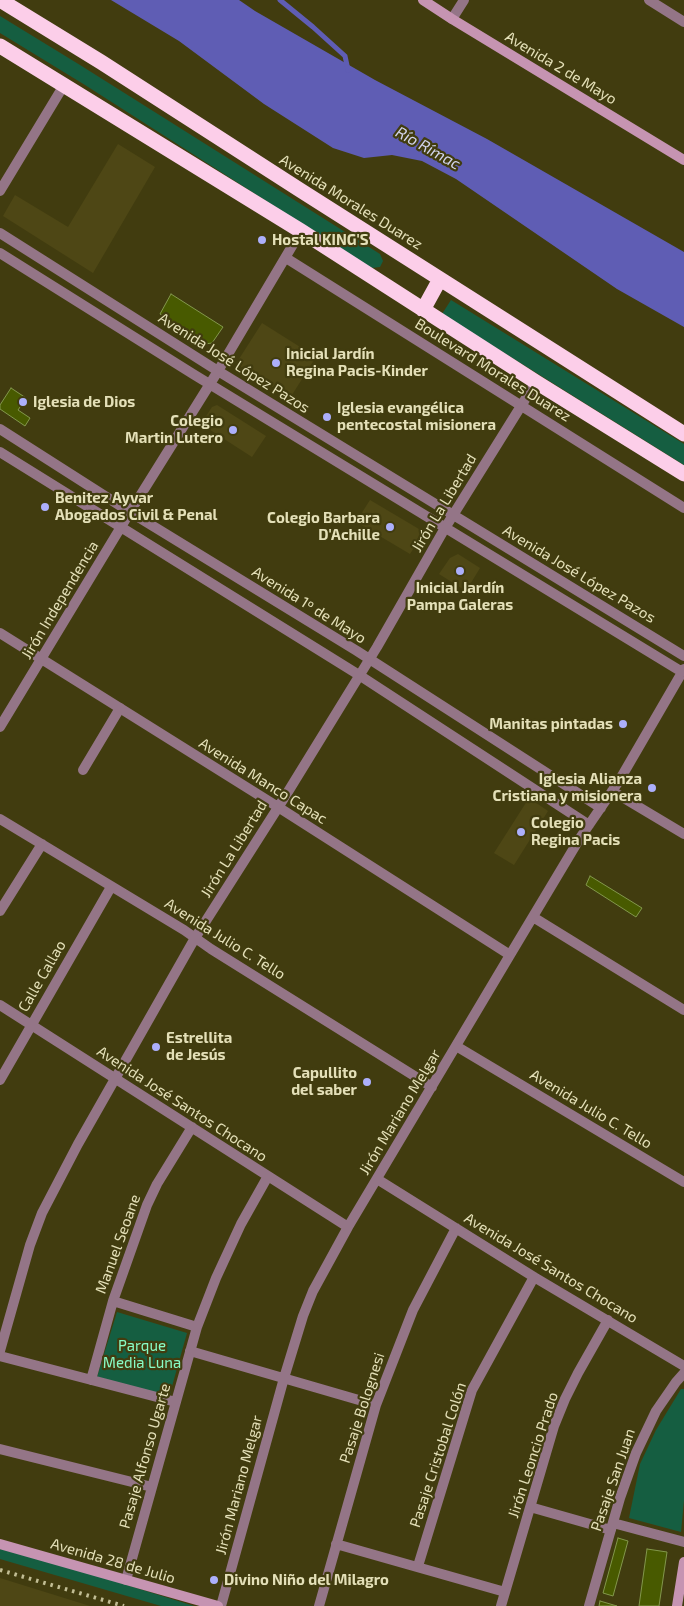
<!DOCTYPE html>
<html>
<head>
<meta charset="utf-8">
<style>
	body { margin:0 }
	canvas { display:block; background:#413c0f }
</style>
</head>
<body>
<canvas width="684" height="1606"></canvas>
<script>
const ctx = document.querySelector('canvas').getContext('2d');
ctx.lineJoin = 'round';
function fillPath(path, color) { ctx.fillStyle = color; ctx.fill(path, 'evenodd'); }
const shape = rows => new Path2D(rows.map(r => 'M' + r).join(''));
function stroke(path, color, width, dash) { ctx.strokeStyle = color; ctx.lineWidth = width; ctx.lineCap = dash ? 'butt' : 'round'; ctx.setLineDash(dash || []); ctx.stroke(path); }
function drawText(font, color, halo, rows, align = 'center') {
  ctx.font = font + ' "Exo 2",sans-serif'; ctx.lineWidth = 4.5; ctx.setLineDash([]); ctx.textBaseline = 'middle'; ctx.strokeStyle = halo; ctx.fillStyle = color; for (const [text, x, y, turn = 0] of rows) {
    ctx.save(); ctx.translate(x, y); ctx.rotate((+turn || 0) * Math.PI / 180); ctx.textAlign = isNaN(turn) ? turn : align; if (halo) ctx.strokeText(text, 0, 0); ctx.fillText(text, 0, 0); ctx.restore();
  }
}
const built = shape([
	[118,144,155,167,93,273,3,216,15,195,68,227],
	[262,323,316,357,290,398,241,367,239,359],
	[217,405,266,436,252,457,201,424,212,407],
	[370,500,424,532,410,554,356,522],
	[458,554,480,568,466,591,439,574,450,558],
	[529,798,548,811,514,865,494,853],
	[0,1578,90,1606,0,1606]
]);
const green = shape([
	[0,16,80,65,380,254,383,261,380,267,371,268,85,85,0,33],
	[451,300,684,444,684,465,442,314],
	[117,1312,187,1333,169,1397,97,1377],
	[681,1389,684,1389,684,1500,681,1532,629,1518,640,1464,656,1430],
	[0,1549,66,1566,194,1606,161,1606,0,1559]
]);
const water = shape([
	[111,0,239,0,255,11,375,80,487,139,684,252,684,327,617,289,456,179,422,161,392,155,364,158,333,148,264,104,179,41]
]);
const stream = shape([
	[280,0,313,27,345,56,348,70]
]);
const building = shape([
	[171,294,223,327,212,343,205,344,160,314,171,294],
	[11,388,26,398,18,410,30,418,25,426,0,409,0,405,11,388],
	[590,876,642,908,636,917,586,885,590,876],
	[618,1538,628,1541,613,1596,603,1593,618,1538],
	[647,1549,667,1552,659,1606,639,1606,647,1549],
	[600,1601,617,1606,599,1606,600,1601]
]);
const lane = shape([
	[83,770,120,708]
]);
const street = shape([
	[649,0,684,22],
	[452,19,464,0],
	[0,191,64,85],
	[0,233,218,371,684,656],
	[0,253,193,374,682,672],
	[286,258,684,508],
	[0,429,130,512,357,651,601,808],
	[0,452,359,675,589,825],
	[0,633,278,807,510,955],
	[0,727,130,512,218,371,301,231],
	[612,791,684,834],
	[0,819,184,930,211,949,432,1087],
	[0,911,42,844],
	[533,917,684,1010],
	[0,1005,348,1227],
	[456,1046,684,1182],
	[0,1080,111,887],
	[377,1179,534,1277,684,1366],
	[113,1301,197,1327],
	[0,1351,30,1245,42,1213,78,1144,195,938,286,795,377,647,445,528,536,382],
	[190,1351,376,1405],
	[0,1356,176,1402],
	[91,1380,113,1301,147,1205,157,1184,192,1127],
	[0,1449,152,1487],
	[530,1507,611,1530],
	[613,1523,684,1542],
	[336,1544,505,1592],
	[418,1566,472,1390,534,1277],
	[126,1580,197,1327,216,1278,241,1224,268,1176],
	[221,1606,284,1378,303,1316,313,1291,348,1227,510,955,580,838,619,781,684,669],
	[319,1606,376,1405,413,1310,456,1228],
	[501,1606,554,1426,565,1399,578,1373,608,1320],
	[589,1606,620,1498,636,1453,656,1411,676,1382,684,1373]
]);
const secondary = shape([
	[423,0,452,19,684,160],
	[0,1544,218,1606],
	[677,1606,684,1562]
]);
const highway = shape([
	[0,0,101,62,300,190,684,434],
	[0,46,301,231,536,382,684,474],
	[423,310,440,279]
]);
const rail = shape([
	[0,1570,124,1606]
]);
const markers = [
	[262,240,5,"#acaffb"],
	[276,363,5,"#acaffb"],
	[23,402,5,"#acaffb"],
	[327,417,5,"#acaffb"],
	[233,430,5,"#acaffb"],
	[45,507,5,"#acaffb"],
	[390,527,5,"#acaffb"],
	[460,571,5,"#acaffb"],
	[623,724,5,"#acaffb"],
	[652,788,5,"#acaffb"],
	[521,832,5,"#acaffb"],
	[156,1047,5,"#acaffb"],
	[367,1082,5,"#acaffb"],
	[214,1580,5,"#acaffb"]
];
const streetNames = [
	["Avenida 2 de Mayo",561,68,31],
	["Avenida Morales Duarez",351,202,32],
	["Avenida José López Pazos",234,363,32],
	["Boulevard Morales Duarez",493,370,32],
	["Jirón La Libertad",444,503,-59],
	["Avenida José López Pazos",579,574,31],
	["Jirón Independencia",60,600,-59],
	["Avenida 1º de Mayo",309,605,32],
	["Avenida Manco Capac",263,781,32],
	["Jirón La Libertad",234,849,-58],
	["Avenida Julio C. Tello",225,939,32],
	["Calle Callao",42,976,-60],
	["Avenida José Santos Chocano",182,1104,33],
	["Avenida Julio C. Tello",591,1109,31],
	["Jirón Mariano Melgar",400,1112,-59],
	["Manuel Seoane",118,1244,-70],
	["Avenida José Santos Chocano",551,1268,31],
	["Pasaje Bolognesi",362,1408,-72],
	["Pasaje Cristobal Colón",438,1455,-72],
	["Jirón Leoncio Prado",533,1455,-72],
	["Pasaje Alfonso Ugarte",145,1456,-74],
	["Pasaje San Juan",613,1480,-71],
	["Jirón Mariano Melgar",239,1485,-75],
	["Avenida 28 de Julio",113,1561,16]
];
const poiNames = [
	["Hostal KING'S",272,240],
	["Inicial Jardín",286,354],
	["Regina Pacis-Kinder",286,371],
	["Iglesia de Dios",33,402],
	["Iglesia evangélica",337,408],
	["pentecostal misionera",337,425],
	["Colegio",223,421,"right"],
	["Martin Lutero",223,438,"right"],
	["Benitez Ayvar",55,498],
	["Abogados Civil & Penal",55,515],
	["Colegio Barbara",380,518,"right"],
	["D'Achille",380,535,"right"],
	["Inicial Jardín",460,588,"center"],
	["Pampa Galeras",460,605,"center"],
	["Manitas pintadas",613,724,"right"],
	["Iglesia Alianza",642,779,"right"],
	["Cristiana y misionera",642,796,"right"],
	["Colegio",531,823],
	["Regina Pacis",531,840],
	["Estrellita",166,1038],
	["de Jesús",166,1055],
	["Capullito",357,1073,"right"],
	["del saber",357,1090,"right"],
	["Divino Niño del Milagro",224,1580]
];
const parkNames = [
	["Parque",142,1346],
	["Media Luna",142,1363]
];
const waterNames = [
	["Río Rímac",428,148,29]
];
fillPath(built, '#4e4715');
fillPath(green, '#155e41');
fillPath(water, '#5f5db4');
stroke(stream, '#5f5db4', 5);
fillPath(building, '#485a00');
stroke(building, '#82974b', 1);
stroke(lane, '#947587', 10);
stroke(street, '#947587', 10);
stroke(secondary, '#c694b2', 10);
stroke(highway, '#fccee9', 15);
stroke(rail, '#c1bd94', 4, [2.5, 5]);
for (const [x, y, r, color] of markers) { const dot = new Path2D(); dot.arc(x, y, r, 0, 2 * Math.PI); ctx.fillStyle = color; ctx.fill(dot); stroke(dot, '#413c0f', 2); }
drawText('15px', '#e4e0b8', '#413c0f', streetNames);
drawText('bold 15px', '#e4e0b8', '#413c0f', poiNames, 'left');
drawText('15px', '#87fbc5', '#413c0f', parkNames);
drawText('italic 16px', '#d2d4ec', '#413c0f', waterNames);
</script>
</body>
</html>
